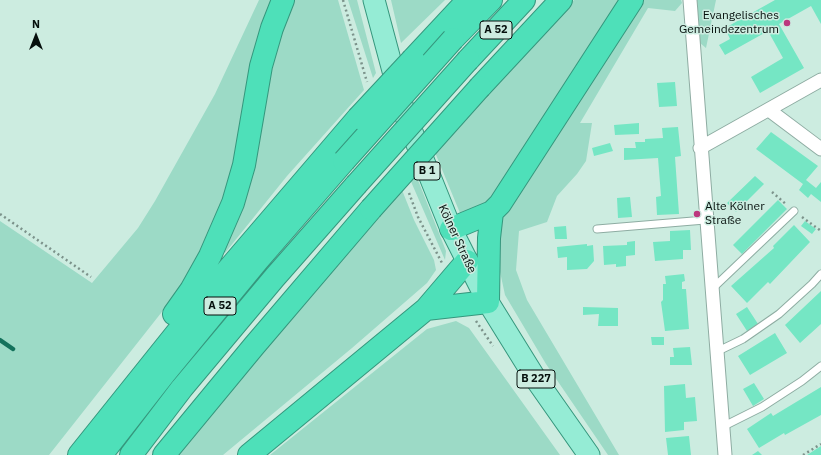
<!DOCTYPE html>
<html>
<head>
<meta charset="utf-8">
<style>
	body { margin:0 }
	#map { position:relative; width:821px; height:455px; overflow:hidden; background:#ccece0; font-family:"IBM Plex Sans",sans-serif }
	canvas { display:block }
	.north { position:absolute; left:16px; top:16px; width:40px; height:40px; -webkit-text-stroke:3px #ccece0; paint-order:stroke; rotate:0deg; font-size:11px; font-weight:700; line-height:16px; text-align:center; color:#06100d }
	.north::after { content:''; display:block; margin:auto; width:14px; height:18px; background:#06100d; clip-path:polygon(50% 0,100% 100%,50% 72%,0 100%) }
</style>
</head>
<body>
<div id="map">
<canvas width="821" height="455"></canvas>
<div class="north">N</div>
</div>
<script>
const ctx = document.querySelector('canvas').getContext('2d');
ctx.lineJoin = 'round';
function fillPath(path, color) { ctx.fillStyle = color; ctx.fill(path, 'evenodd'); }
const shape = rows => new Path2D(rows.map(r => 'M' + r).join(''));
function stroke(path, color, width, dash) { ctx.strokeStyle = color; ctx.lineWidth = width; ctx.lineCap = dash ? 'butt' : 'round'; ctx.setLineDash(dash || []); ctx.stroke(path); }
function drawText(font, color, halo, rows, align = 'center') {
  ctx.font = font + ' "IBM Plex Sans",sans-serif'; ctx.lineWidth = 3; ctx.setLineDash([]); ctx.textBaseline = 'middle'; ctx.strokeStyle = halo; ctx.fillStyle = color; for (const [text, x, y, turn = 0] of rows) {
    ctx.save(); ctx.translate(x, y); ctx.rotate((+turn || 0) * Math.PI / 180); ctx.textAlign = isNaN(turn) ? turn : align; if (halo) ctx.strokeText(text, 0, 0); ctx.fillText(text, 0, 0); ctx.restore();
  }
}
const green = shape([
	[259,0,273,0,237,157,214,226,176,294,49,455,0,455,0,221,92,283,138,228,155,201,215,94],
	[294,0,338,0,364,90,287,176,225,253,223,250,280,28],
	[348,0,357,0,376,73,373,78],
	[391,0,445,0,401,43],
	[574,0,624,0,491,200,469,213,460,213,434,150],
	[642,0,681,0,682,3,675,11,648,8,580,123,592,123,586,161,577,174,557,196,547,222,519,231,516,270,527,300,619,455,608,455,546,364,505,295,496,253,502,219,516,192],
	[697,0,716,0,706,48,700,43],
	[414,170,446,251,445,260,409,177],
	[400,185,414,220,434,260,436,270,427,283,352,348,223,455,174,455],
	[456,321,469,328,560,455,270,455,427,329]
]);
const stream = shape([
	[0,340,13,349]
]);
const building = shape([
	[775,0,821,0,821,24,811,6,779,24,804,68,760,93,751,77,783,58,768,31,725,55,719,45,730,39,725,28],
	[675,82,677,106,659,107,657,83],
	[639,123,639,134,615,135,614,125],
	[678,127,681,156,675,157,679,214,657,215,656,197,661,196,658,158,624,160,624,148,636,148,635,142,645,142,645,139,663,138,662,128],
	[771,132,818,166,806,180,816,188,821,182,821,202,811,194,808,198,799,190,803,184,756,149],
	[610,143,613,151,594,156,592,148],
	[755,176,764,184,736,212,727,203],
	[630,197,632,217,618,218,617,198],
	[778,200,787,209,742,254,733,245],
	[805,221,816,229,812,234,801,226],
	[794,225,810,242,770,284,768,282,747,303,731,286,774,248,773,246],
	[566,226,567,239,555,239,554,227],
	[690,230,691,250,683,250,683,259,655,261,653,242,670,241,670,231],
	[635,241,635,255,626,256,626,266,616,267,616,264,604,265,603,246,627,245,627,242],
	[587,244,587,246,593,245,594,261,587,269,567,270,567,257,558,258,557,247],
	[684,274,685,281,682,282,682,289,686,289,689,329,665,331,661,302,663,300,663,284,666,284,665,276],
	[821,291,821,324,800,343,785,325],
	[583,307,618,308,618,326,598,326,599,314,583,315],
	[747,307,758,324,747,331,736,314],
	[775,333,787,353,750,375,738,356],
	[651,337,664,337,664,345,652,345],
	[690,347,692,365,670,365,670,357,674,357,673,348],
	[754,383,764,399,753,406,743,389],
	[685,384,686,398,695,397,697,421,684,422,684,430,665,432,664,386],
	[821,387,821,415,785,435,784,433,759,448,747,429,771,413,773,416],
	[689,436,691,455,668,455,666,438],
	[821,446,821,455,807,455],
	[758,451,762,455,752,455]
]);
const path = shape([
	[343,0,367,82],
	[772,192,787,205],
	[409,193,418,217,442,263],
	[0,214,91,277],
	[802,217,821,231],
	[476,321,493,346],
	[803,455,821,444]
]);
const lane = shape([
	[597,229,705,220],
	[712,289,794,211],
	[716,352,743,339,779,314,812,284,821,274],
	[722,427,762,407,802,381,821,366]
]);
const street = shape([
	[690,0,725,455],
	[769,110,821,149],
	[700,148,821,80]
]);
const primary = shape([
	[374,0,404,112,451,229,488,302,537,381,589,455]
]);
const highway = shape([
	[453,39,491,0],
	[413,59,468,0],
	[468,60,524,0],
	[480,87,561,0],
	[451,229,492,212,500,204,632,0],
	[426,309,488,302,489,238,492,212],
	[174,314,191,290,210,256,233,203,244,165,261,66,272,28,283,0],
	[79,455,220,279,358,118],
	[101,455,165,373,258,260,344,161],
	[131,455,182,388,275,277,356,185],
	[164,455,254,346,371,209],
	[249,455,426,309,467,261]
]);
const highwayBridge = shape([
	[358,118,413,59],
	[344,161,453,39],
	[356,185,468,60],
	[371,209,480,87]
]);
const markers = [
	[787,23,4,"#bc387e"],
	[697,214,4,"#bc387e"]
];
const shields = [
	[496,30,32],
	[427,171,26],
	[220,306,32],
	[536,379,38]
];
const shieldNames = [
	["A 52",496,30],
	["B 1",427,171],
	["A 52",220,306],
	["B 227",536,379]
];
const poiNames = [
	["Evangelisches",779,16],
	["Gemeindezentrum",779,30],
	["Alte Kölner",705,207,"left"],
	["Straße",705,221,"left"]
];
const streetNames = [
	["Kölner Straße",457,239,65]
];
fillPath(green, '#9cdac6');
stroke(stream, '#14725c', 4.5);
fillPath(building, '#75e6c4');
stroke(lane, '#8eaca2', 9);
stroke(street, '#8eaca2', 15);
stroke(primary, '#35977d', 23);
stroke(highway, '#35977d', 24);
stroke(path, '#7c938b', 2.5, [2, 3]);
stroke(lane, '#fff', 7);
stroke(street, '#fff', 13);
stroke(primary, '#95ecd5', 21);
stroke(highway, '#4ee0b9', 22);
stroke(highwayBridge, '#35977d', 24, []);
stroke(highwayBridge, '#4ee0b9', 22);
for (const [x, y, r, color] of markers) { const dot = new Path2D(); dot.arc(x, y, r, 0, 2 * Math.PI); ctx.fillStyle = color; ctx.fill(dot); stroke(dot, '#ccece0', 1.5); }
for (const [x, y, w] of shields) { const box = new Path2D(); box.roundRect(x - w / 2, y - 9, w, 18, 3); ctx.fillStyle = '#ccece0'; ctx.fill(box); stroke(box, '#06100d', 1); }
drawText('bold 11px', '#06100d', null, shieldNames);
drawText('12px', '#06100d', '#ccece0', poiNames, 'right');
drawText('12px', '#06100d', '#ccece0', streetNames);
</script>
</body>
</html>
